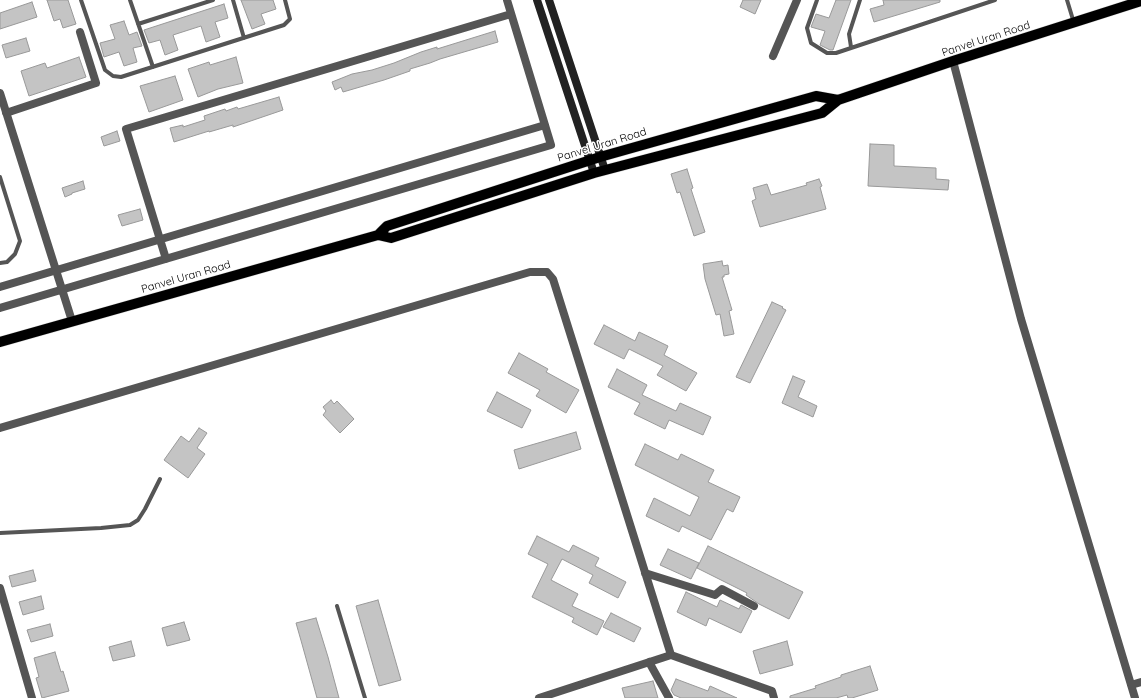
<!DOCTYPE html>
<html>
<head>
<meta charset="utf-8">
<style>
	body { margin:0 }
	canvas { display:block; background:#fff }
</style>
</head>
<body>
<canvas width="1141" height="698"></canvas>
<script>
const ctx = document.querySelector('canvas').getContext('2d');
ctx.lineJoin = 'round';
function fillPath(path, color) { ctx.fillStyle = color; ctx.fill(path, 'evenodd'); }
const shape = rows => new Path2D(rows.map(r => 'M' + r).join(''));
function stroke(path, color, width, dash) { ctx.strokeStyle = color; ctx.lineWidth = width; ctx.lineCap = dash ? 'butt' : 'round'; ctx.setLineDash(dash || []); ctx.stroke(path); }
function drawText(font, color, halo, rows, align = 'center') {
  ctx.font = font + ' Quicksand,sans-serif'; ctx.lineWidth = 3; ctx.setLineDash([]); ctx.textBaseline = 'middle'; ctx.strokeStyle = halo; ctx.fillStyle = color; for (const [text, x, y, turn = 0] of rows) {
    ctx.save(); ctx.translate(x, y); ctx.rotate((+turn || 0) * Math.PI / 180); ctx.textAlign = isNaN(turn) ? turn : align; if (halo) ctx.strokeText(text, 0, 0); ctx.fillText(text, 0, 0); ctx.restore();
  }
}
const building = shape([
	[47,0,68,0,76,24,63,28,60,19,54,21,47,0],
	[241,0,273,0,276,9,261,14,265,24,252,29,241,0],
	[743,0,761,0,755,14,740,7,743,0],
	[836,0,851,0,833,50,830,50,820,45,825,31,811,27,816,14,829,18,836,0],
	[883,0,940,0,940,2,874,22,870,9,884,5,883,0],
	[32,2,37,17,0,29,0,13,32,2],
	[224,4,228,18,215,22,220,37,206,42,201,26,173,35,178,50,165,55,160,40,149,43,144,30,224,4],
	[124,21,129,35,137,32,142,46,133,48,137,62,124,66,119,52,104,57,100,43,115,39,110,25,124,21],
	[495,31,498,42,440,59,430,63,410,69,410,71,384,80,343,92,341,87,335,90,332,82,352,74,372,70,394,63,421,52,437,47,437,49,495,31],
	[26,38,30,51,6,58,2,45,26,38],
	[79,57,86,77,29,96,21,71,45,63,47,68,79,57],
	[236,57,243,83,218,89,198,97,188,69,209,62,210,65,236,57],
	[175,76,183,100,149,112,140,86,175,76],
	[279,97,283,110,233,127,233,125,209,132,209,131,174,142,170,128,183,125,183,127,205,120,204,116,225,109,226,111,237,107,238,109,279,97],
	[117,131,120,141,104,146,101,137,117,131],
	[870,144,894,145,894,166,936,168,936,179,949,180,948,190,868,186,870,144],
	[687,169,693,188,691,189,705,232,694,236,680,192,677,193,671,174,687,169],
	[819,179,822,186,820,187,826,209,760,227,752,201,756,199,753,188,767,184,771,195,807,185,806,183,819,179],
	[83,181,85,189,72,193,72,194,65,197,62,188,83,181],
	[140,209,143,220,122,226,118,215,140,209],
	[722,261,723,266,728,265,729,274,724,275,724,277,722,277,732,310,729,311,734,334,724,336,720,314,716,315,705,279,703,264,722,261],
	[772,302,783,307,782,308,786,310,750,383,736,377,772,302],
	[604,325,635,341,639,332,668,346,664,355,697,373,686,391,657,375,663,366,629,349,624,359,594,344,604,325],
	[519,353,548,369,546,372,579,390,566,413,536,396,540,390,508,373,519,353],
	[617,369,647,385,642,395,676,411,680,403,711,417,703,435,669,420,665,429,634,414,640,403,608,387,617,369],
	[793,376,805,381,798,397,817,406,813,417,782,403,793,376],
	[497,392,531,410,522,428,487,411,497,392],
	[331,400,334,404,337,401,354,419,340,433,323,415,326,411,323,407,331,400],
	[199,428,207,433,197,448,205,454,188,478,164,460,181,436,189,442,199,428],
	[576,432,581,449,519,469,514,450,576,432],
	[645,444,678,460,681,454,714,470,708,482,740,497,733,512,727,509,711,540,682,526,679,532,646,516,654,498,690,516,699,497,635,465,645,444],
	[537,536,569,552,573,545,599,558,595,566,626,582,618,598,589,583,593,575,562,559,551,580,578,594,572,606,604,621,597,635,572,622,574,618,532,597,548,564,528,554,537,536],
	[708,546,803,592,789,619,759,604,746,595,747,593,697,568,708,546],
	[668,549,699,563,691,579,660,565,668,549],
	[33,570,36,581,12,587,9,576,33,570],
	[686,592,717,607,720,600,739,609,741,605,752,611,741,633,709,618,706,626,677,612,686,592],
	[41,596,44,609,23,615,19,602,41,596],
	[378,600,401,680,379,686,356,606,378,600],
	[611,613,641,628,634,642,603,627,611,613],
	[316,618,328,657,339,698,317,698,302,644,296,623,316,618],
	[184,622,190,640,167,646,162,628,184,622],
	[50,624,53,636,31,642,27,630,50,624],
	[131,641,135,656,113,661,109,647,131,641],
	[787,641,793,665,760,674,753,651,787,641],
	[55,652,61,672,63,671,69,691,42,698,36,678,39,677,34,658,55,652],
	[870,666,878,690,852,698,848,698,847,695,836,698,790,698,790,696,816,688,815,686,841,677,841,675,870,666],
	[676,679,708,691,710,686,737,698,681,698,674,695,671,690,676,679],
	[653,681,658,698,625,698,622,688,653,681]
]);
const lane = shape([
	[81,0,105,70,113,76,121,77,284,25,290,19,285,0],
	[130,0,153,67],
	[233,0,244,38],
	[817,0,807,28,811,43,827,53,836,53,995,0],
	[1067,0,1074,23],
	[138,24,213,0],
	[851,47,849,34,860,0],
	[0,177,20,241,15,254,7,262,0,263],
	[0,533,101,528,130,525,138,520,145,509,160,479],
	[337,606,365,698]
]);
const street = shape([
	[773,56,797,0],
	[953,61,1021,319,1135,698],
	[0,93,72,321],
	[6,113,96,83,80,32],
	[166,259,126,129,511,14],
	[0,287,545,125],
	[0,308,551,145,507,0],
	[0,428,530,272,547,272,553,279,671,655,539,698],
	[645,573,715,595,722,589,754,606],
	[0,588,32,698],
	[671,655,772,691,774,698],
	[649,662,669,698],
	[1131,685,1141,682]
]);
const secondary = shape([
	[537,0,594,173],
	[549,0,605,170]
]);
const primary = shape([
	[378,235,391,238,594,173,822,113,838,100,953,61,1141,1],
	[0,342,378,235,387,226,600,157,816,96,838,100]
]);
const streetNames = [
	["Panvel Uran Road",986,39,-18],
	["Panvel Uran Road",602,145,-17],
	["Panvel Uran Road",186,277,-16]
];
fillPath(building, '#c4c4c4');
stroke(building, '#999', 1);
stroke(primary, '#dbdbdb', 11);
stroke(lane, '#555', 4);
stroke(street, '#555', 8);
stroke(secondary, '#222', 8);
stroke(primary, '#000', 10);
drawText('11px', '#000', '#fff', streetNames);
</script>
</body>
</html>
